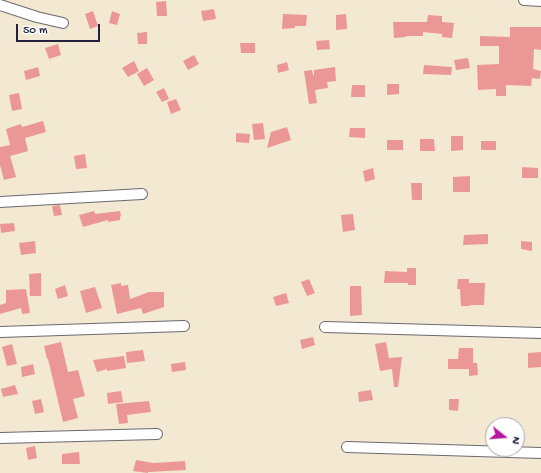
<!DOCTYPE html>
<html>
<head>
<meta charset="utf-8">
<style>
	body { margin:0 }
	#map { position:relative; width:541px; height:473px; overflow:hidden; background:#f3e9d2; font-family:"Gochi Hand",sans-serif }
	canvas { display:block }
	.north { position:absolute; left:485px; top:417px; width:40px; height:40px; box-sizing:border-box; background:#fff; border:1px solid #a7a7b1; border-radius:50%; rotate:107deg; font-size:11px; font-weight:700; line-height:16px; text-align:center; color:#22223b }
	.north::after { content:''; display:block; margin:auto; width:14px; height:18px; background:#b5179e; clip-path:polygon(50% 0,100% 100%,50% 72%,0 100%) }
	.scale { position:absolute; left:16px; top:24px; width:84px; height:18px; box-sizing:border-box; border:2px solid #22223b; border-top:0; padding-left:5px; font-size:12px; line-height:14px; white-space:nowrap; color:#22223b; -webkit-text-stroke:3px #fff; paint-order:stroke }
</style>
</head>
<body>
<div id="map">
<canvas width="541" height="473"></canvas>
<div class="north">N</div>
<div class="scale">50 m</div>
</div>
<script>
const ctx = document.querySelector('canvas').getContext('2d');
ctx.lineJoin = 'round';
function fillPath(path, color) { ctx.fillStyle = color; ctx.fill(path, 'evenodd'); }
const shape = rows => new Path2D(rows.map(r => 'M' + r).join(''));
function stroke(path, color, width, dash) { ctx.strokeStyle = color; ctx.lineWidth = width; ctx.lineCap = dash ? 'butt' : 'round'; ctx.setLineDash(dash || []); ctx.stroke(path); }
const building = shape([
	[166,1,167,16,157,16,156,2],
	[214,9,216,19,203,21,201,11],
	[93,11,98,26,90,29,85,14],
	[112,11,120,14,117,25,109,23],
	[283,14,307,15,306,26,295,26,295,28,282,29],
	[346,14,347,29,336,30,336,15],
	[428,15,442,16,442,22,454,23,452,38,442,37,442,34,423,32,423,36,406,36,406,37,394,38,393,22,427,22],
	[510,27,541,27,541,50,534,49,533,69,541,71,540,79,532,78,531,86,506,85,506,96,496,96,496,89,478,90,477,65,499,64,499,46,480,46,480,36,510,37],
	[147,32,147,44,138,44,137,33],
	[329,40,330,49,317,50,316,41],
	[240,43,255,43,255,53,241,53],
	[58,44,61,55,49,59,45,48],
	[194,55,199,64,188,70,183,61],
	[468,58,470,68,456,70,454,60],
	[134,61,139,71,128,77,122,68],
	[287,62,289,70,278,73,277,65],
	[424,65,452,67,451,75,423,74],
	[38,67,40,76,26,80,24,71],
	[335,67,336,81,327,82,328,88,315,90,317,103,309,104,304,71,312,70,313,75,314,75,314,70],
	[147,68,154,80,144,86,137,74],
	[387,84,399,84,399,94,387,95],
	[352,85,365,85,365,97,351,97],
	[164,88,169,99,162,102,156,92],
	[19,93,22,109,12,111,9,95],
	[176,99,181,110,171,114,167,102],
	[43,121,46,132,25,138,28,151,10,156,16,177,4,180,0,165,0,147,10,145,6,129,21,124,22,127],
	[263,123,265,139,254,140,252,124],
	[287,127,291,140,267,148,271,132],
	[350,128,365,128,365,138,349,137],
	[236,133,250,134,249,143,236,142],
	[451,136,463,136,463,150,451,151],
	[420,139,434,139,435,151,420,151],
	[387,140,403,140,403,150,387,150],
	[481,141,496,141,496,150,481,150],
	[85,154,87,168,76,169,74,156],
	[522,167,538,168,538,178,522,178],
	[373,168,375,179,365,182,363,171],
	[470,176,470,192,453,192,453,177],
	[411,183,422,183,422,200,412,200],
	[60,205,62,215,54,216,52,206],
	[94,211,95,214,120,211,121,216,120,217,120,220,108,222,108,220,83,227,79,215],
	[353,214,355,230,343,232,341,215],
	[14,223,15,231,1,233,0,224],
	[488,234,488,244,463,245,464,235],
	[35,241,36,253,21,255,19,243],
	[521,241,532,242,532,251,521,249],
	[407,268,416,268,416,285,408,285,408,283,384,283,385,271,407,272],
	[41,273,41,296,30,296,29,274],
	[309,279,315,293,307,296,301,282],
	[458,279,469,279,469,283,485,283,484,305,470,305,470,306,461,306,460,289,457,289],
	[121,283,121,286,128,285,130,299,149,292,164,292,164,307,143,314,141,308,117,314,111,285],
	[65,285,68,296,58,299,55,289],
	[350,286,361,286,362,315,350,316],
	[95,287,102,308,86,313,80,291],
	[26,289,30,313,22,314,21,308,0,314,0,305,6,303,6,290],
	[286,293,289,303,276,306,273,297],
	[313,337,315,345,302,349,300,340],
	[61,342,68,372,78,370,85,396,73,399,78,418,63,422,48,359,47,359,44,346],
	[386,342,389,358,402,357,398,387,394,387,392,369,380,371,375,344],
	[12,344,17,364,7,366,2,347],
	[459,348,473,348,473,363,477,363,478,375,469,376,469,369,448,369,448,359,458,359],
	[143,350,145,361,127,363,126,352],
	[541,352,541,367,528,368,528,353],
	[124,356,126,368,107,371,107,369,97,372,93,360],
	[185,362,186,370,172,372,171,364],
	[33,364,35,374,22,377,21,367],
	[15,385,18,394,3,397,1,389],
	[371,390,373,400,359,402,358,392],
	[121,391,123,402,108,404,107,393],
	[41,399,44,412,35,414,32,401],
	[449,399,459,399,458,411,449,410],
	[149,401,151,412,127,415,128,423,119,424,116,404],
	[35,446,37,458,28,460,26,448],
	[79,452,80,464,62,464,62,454],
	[136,460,153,463,185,461,186,470,148,472,148,473,133,471]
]);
const street = shape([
	[524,0,541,1],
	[0,5,37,17,63,23],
	[0,202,142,194],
	[325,327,541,333],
	[0,332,184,326],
	[0,438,157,434],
	[347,447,541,453]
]);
fillPath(building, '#eb9795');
stroke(street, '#6b6870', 12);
stroke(street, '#fff', 10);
</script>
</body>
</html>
